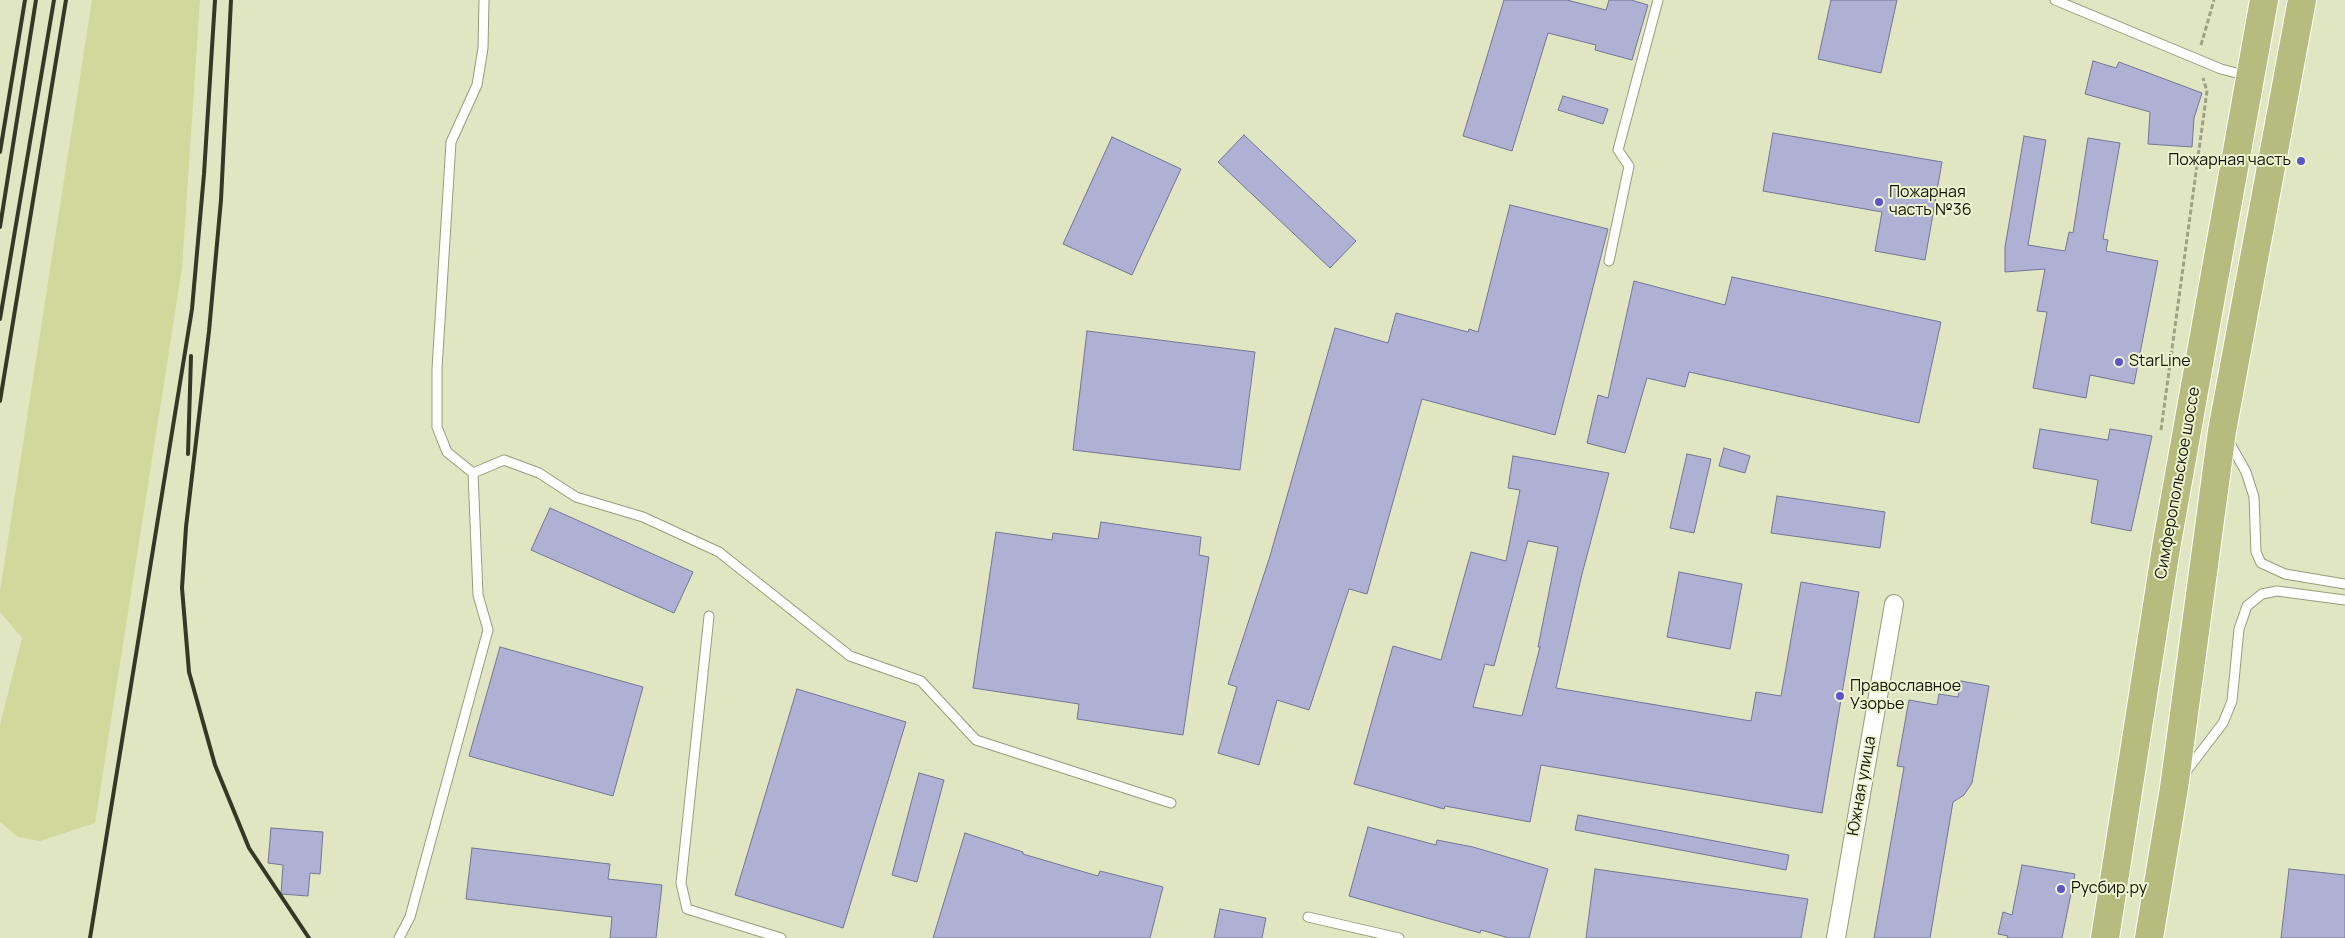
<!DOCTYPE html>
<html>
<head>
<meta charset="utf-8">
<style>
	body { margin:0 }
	canvas { display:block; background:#e1e6c2 }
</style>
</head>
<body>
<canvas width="2345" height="938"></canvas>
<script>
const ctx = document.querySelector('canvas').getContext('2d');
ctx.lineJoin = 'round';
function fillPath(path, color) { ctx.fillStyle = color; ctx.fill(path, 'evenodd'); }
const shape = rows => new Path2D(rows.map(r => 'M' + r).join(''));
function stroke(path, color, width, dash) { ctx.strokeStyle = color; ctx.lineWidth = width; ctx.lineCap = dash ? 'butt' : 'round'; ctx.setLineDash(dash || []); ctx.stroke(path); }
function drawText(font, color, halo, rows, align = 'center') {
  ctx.font = font + ' Manrope,sans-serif'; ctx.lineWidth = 4; ctx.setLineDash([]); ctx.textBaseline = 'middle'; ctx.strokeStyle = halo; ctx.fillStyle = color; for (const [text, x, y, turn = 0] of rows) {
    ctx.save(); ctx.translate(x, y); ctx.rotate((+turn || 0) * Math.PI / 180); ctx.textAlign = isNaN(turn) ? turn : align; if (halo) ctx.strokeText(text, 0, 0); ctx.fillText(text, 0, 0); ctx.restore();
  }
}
const green = shape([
	[92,0,200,0,182,268,95,823,40,841,18,837,0,822,0,725,22,638,0,612,0,591]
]);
const building = shape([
	[1504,0,1567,0,1606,10,1609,0,1631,0,1648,5,1632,60,1595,50,1596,45,1548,33,1512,151,1463,136,1504,0],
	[1831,0,1897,0,1881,73,1818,59,1831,0],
	[2093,61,2116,68,2119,62,2202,93,2194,118,2192,147,2148,144,2150,112,2085,94,2093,61],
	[1563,96,1608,109,1603,124,1558,110,1563,96],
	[1773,133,1942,162,1925,260,1875,251,1882,212,1763,191,1773,133],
	[1244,135,1356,241,1330,268,1218,162,1244,135],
	[2024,136,2046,140,2028,245,2065,251,2069,232,2073,233,2088,138,2120,143,2103,239,2108,240,2106,251,2158,261,2134,384,2090,375,2086,398,2033,388,2047,312,2037,311,2045,269,2005,272,2005,247,2024,136],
	[1112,137,1181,169,1132,275,1063,244,1112,137],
	[1510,205,1608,229,1555,435,1422,399,1367,594,1349,589,1309,710,1277,700,1259,765,1218,753,1237,687,1228,684,1270,556,1335,328,1388,343,1396,313,1468,332,1469,329,1478,332,1510,205],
	[1732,277,1941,322,1919,423,1689,372,1685,387,1647,378,1625,453,1587,443,1598,395,1608,398,1634,281,1725,305,1732,277],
	[1087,331,1255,352,1240,470,1073,450,1087,331],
	[2040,429,2108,440,2110,429,2152,436,2131,531,2091,523,2098,480,2033,468,2040,429],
	[1724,448,1750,456,1745,473,1719,466,1724,448],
	[1687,454,1711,459,1694,533,1670,528,1687,454],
	[1513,456,1609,473,1582,574,1556,688,1751,721,1756,692,1781,696,1801,582,1859,592,1822,813,1541,765,1530,822,1445,806,1444,809,1354,784,1393,646,1441,660,1471,552,1506,561,1520,490,1508,488,1513,456],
	[1528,541,1558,547,1538,647,1540,647,1522,716,1473,707,1485,664,1494,666,1528,541],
	[1777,496,1885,512,1880,548,1771,533,1777,496],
	[550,508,693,572,674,613,531,550,550,508],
	[1101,522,1201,537,1199,555,1209,557,1183,735,1077,719,1079,704,973,688,996,532,1052,540,1053,533,1098,539,1101,522],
	[1679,572,1742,584,1730,649,1667,637,1679,572],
	[500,647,643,687,613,796,469,756,500,647],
	[1961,681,1989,686,1972,783,1964,795,1953,802,1930,938,1874,938,1904,767,1897,766,1909,700,1937,705,1939,694,1958,697,1961,681],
	[797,689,906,722,843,928,735,895,797,689],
	[919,773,944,780,917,882,892,875,919,773],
	[1578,815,1789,855,1786,870,1575,830,1578,815],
	[1368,827,1436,845,1437,840,1473,847,1548,869,1529,938,1509,938,1481,930,1480,933,1349,896,1368,827],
	[271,828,323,832,320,874,310,873,308,896,281,894,283,865,268,863,271,828],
	[965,833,1023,852,1023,854,1098,876,1100,871,1163,887,1150,938,933,938,965,833],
	[472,848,610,864,608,879,662,885,656,938,610,938,612,917,466,899,472,848],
	[2022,865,2075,874,2062,938,2007,938,2008,936,1998,934,2003,912,2012,915,2022,865],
	[1595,869,1808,899,1801,938,1586,938,1595,869],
	[2289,869,2345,875,2345,938,2281,938,2289,869],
	[1220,909,1266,918,1262,938,1214,938,1220,909]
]);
const path = shape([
	[2201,45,2214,0],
	[2161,430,2207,91,2203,78]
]);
const service = shape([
	[2055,0,2221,69,2248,76],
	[1609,261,1629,166,1618,150,1658,0],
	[2228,440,2246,472,2254,497,2256,552,2261,563,2285,574,2345,584],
	[473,473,504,460,539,473,576,497,643,517,719,552,850,656,921,681,976,740,1171,803],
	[473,473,447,452,437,427,437,369,451,142,477,85,483,48,484,0],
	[709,616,681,883,687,909,781,938],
	[2184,774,2223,723,2232,701,2239,629,2247,606,2262,594,2277,591,2345,600],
	[1308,917,1399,938],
	[399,938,410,917,488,630,478,595,473,473]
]);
const minor = shape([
	[1836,938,1894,604]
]);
const primary = shape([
	[2105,938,2166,548,2264,0],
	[2149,938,2174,788,2222,431,2302,0]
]);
const rail = shape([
	[231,0,221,200,209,331,186,527,182,588,189,672,215,765,249,848,309,938],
	[0,152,25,0],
	[0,227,36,0],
	[0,319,54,0],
	[0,401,66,0],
	[188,454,191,356],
	[90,938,192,309,204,174,215,0]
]);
const markers = [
	[2301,161,5,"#5c54cd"],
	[1879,202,5,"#5c54cd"],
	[2119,362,5,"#5c54cd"],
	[1840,696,5,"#5c54cd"],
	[2061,889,5,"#5c54cd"]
];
const poiNames = [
	["Пожарная часть",2291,161,"right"],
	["Пожарная",1889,193],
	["часть №36",1889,211],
	["StarLine",2129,362],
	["Православное",1850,687],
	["Узорье",1850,705],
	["Русбир.ру",2071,889]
];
const streetNames = [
	["Симферопольское шоссе",2178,483,-80],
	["Южная улица",1862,786,-80]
];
fillPath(green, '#d0d89b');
fillPath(building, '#aeb1d3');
stroke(building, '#737695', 1);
stroke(service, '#979c7a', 11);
stroke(minor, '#979c7a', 20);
stroke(primary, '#fff', 30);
stroke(path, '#9ea285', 3, [5, 2.5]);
stroke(service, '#fff', 9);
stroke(minor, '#fff', 18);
stroke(primary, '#b6bc7d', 28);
stroke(rail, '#363827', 4);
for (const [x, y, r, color] of markers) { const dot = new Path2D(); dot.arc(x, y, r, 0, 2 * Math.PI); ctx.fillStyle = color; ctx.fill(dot); stroke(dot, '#eef4cf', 2); }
drawText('16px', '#121407', '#eef4cf', poiNames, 'left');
drawText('16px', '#121407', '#eef4cf', streetNames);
</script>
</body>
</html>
